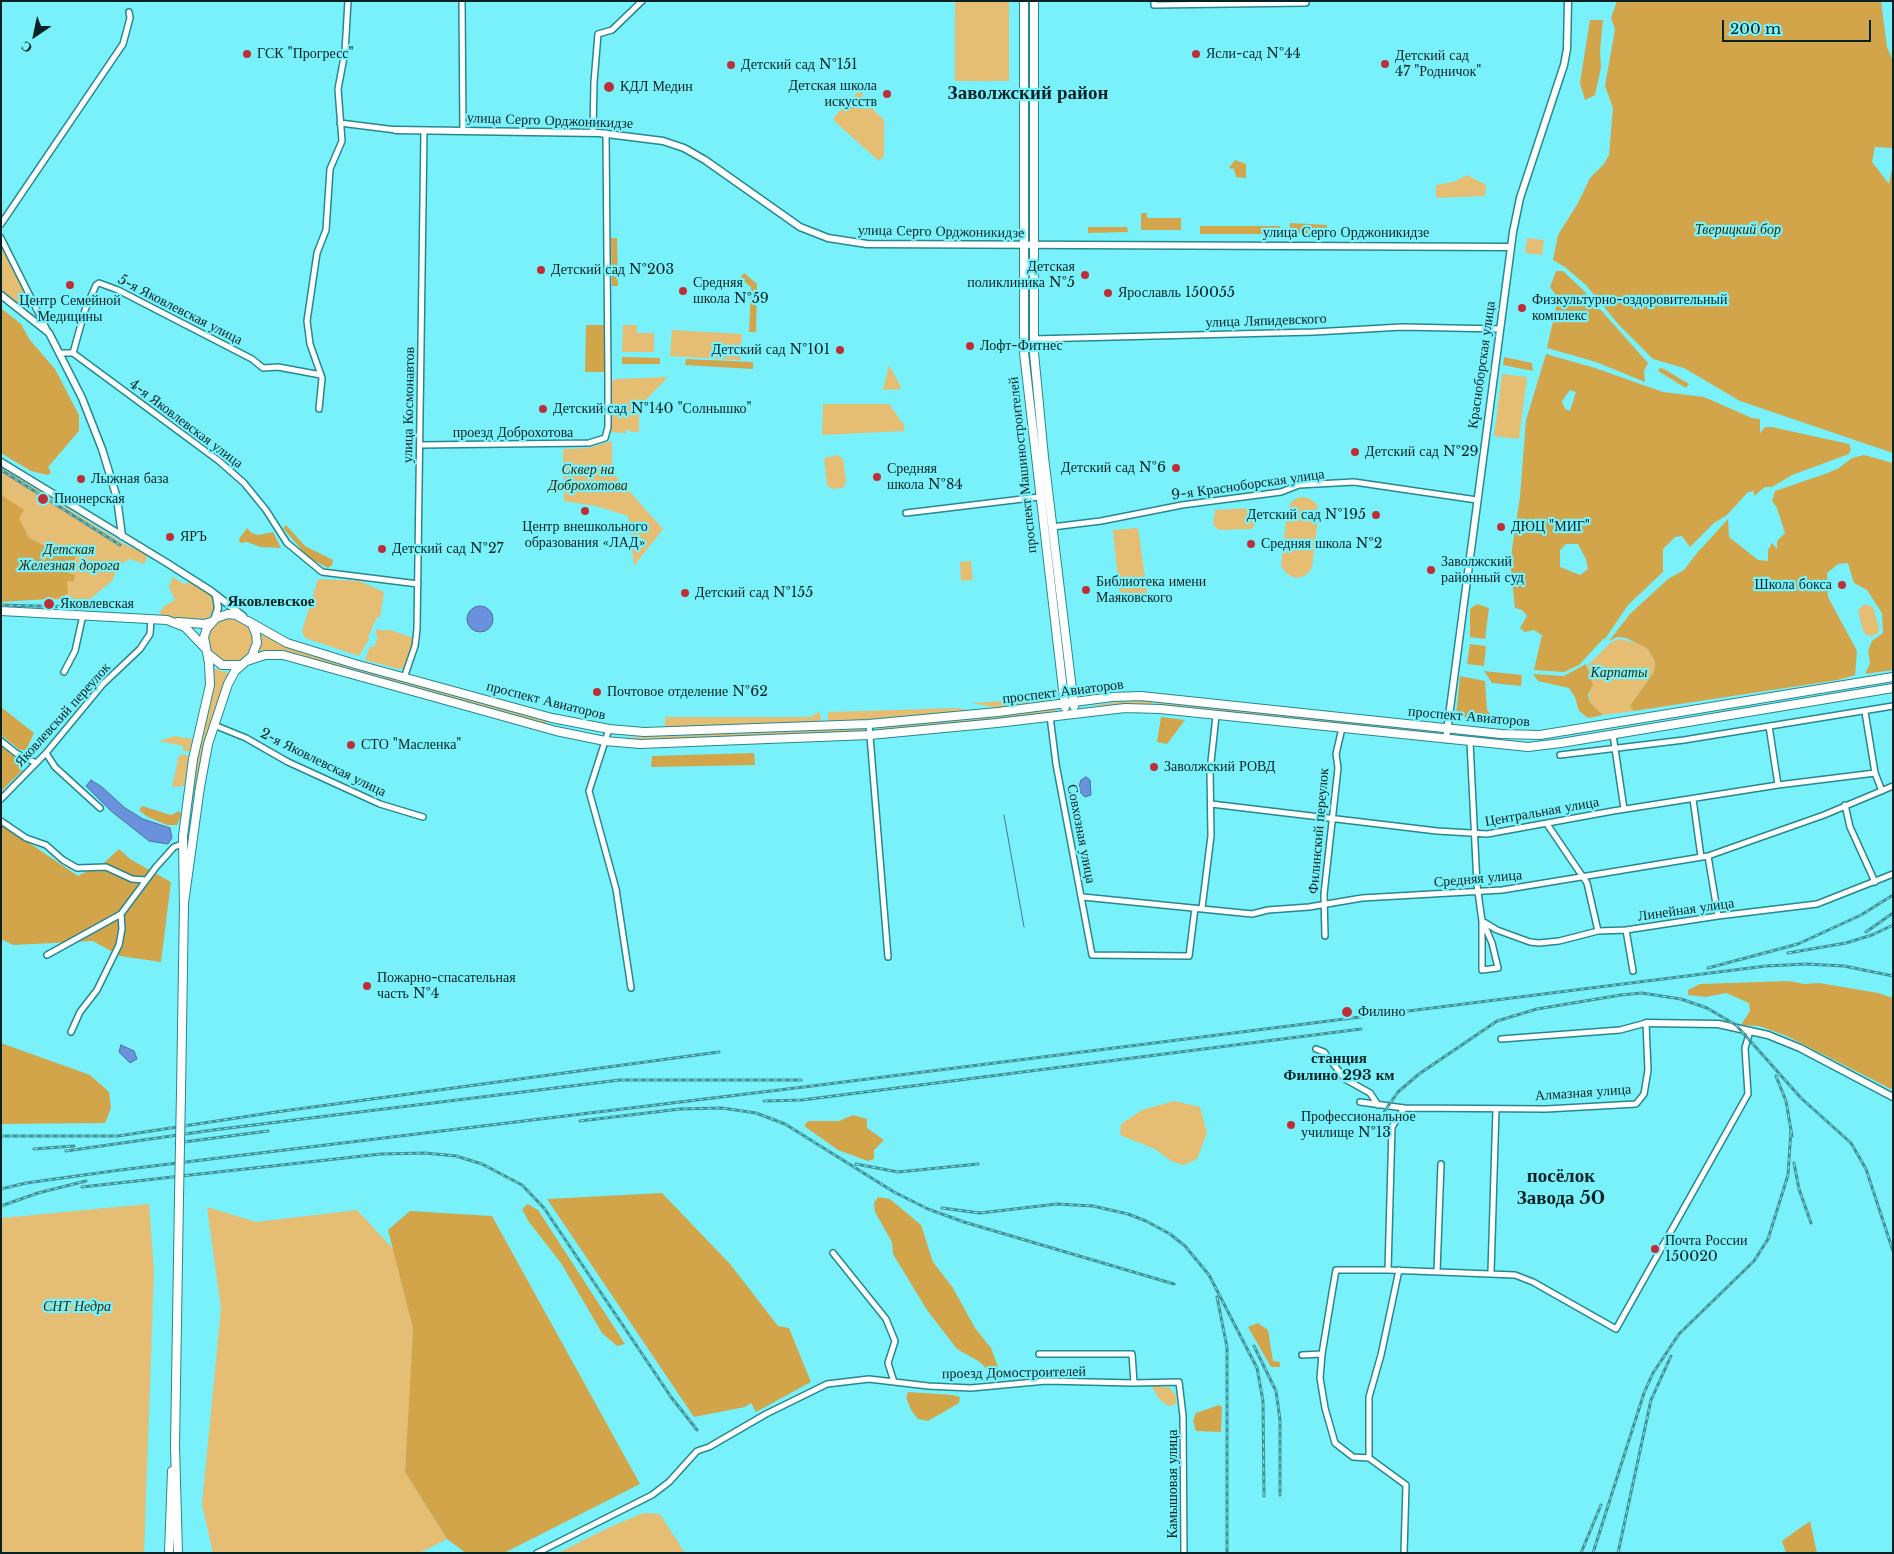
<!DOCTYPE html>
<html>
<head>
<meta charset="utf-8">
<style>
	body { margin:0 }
	#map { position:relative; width:1894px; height:1554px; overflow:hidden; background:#78f1fa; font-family:"Libre Baskerville",serif }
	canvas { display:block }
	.frame { position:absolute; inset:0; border:2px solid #062224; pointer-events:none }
	.north { position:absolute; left:10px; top:10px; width:50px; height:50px; -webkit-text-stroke:4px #78f1fa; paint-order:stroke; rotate:214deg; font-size:14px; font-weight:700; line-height:20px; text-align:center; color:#062224 }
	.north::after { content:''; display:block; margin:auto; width:18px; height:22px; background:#062224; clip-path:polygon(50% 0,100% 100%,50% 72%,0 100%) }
	.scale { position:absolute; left:1722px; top:20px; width:149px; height:22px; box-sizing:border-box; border:2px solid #062224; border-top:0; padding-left:6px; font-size:15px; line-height:18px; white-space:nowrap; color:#062224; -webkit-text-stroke:4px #78f1fa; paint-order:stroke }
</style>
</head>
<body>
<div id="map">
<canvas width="1894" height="1554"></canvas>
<div class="frame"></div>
<div class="north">С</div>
<div class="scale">200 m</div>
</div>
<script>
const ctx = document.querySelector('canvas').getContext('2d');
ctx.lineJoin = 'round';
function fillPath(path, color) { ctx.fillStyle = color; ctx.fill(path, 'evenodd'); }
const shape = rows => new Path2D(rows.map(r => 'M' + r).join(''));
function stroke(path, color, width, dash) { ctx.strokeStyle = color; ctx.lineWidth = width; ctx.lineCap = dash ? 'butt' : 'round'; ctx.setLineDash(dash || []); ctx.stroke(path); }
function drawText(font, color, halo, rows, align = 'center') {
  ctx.font = font + ' "Libre Baskerville",serif'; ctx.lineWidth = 4.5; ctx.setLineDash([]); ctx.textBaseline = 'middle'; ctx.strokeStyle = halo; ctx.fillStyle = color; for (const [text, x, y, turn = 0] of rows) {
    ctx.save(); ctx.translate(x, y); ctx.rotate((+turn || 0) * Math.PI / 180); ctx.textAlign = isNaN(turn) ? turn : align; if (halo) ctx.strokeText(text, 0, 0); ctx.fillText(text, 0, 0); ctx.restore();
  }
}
const green = shape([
	[955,1,1009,2,1009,81,955,81],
	[1027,1,1030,1,1029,237,1027,237],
	[862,88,864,109,872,108,884,120,884,156,879,161,834,121,834,117],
	[1467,175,1486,185,1485,196,1436,198,1436,185,1454,182],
	[1527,238,1544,240,1542,255,1525,253],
	[1,246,27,295,21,303,16,303,1,290],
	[1027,256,1029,256,1029,341,1033,387,1068,683,1066,683,1028,353],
	[623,325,637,325,637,333,654,333,654,352,622,352],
	[672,330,742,334,740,360,670,356],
	[889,365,902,389,883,390],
	[1502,374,1527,377,1519,439,1494,436],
	[668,377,639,407,639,432,630,432,630,430,626,430,626,433,611,432,612,381,616,379],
	[823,404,889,404,904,425,904,431,822,435],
	[612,441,612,472,663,529,634,566,628,516,596,506,564,501,563,449,588,448],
	[838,455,843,459,846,482,843,488,832,489,827,485,824,458],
	[1,467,124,544,148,555,144,564,130,559,118,566,112,581,90,599,22,600,28,534,1,513],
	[1299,497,1309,498,1317,504,1318,519,1312,568,1305,576,1296,578,1287,574,1281,566,1287,511,1291,502],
	[1251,508,1257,515,1257,523,1251,529,1219,530,1213,525,1215,510],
	[1138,528,1148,599,1128,601,1119,590,1113,530],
	[971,561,973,580,961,581,960,562],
	[173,577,184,584,190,582,212,596,214,608,208,619,201,621,158,617,163,607,175,600,169,587],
	[318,579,359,581,384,592,380,617,377,617,368,637,369,639,359,656,305,638,302,631],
	[1864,604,1873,607,1879,628,1878,633,1872,636,1866,635,1863,630,1858,611],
	'209 640a22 22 0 1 1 44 0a22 22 0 1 1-44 0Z',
	[377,629,386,631,387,629,414,638,411,652,403,668,399,669,365,660,370,646,374,647,378,637,375,634],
	[261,634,291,649,547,721,546,725,284,651,259,652],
	[1618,639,1637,643,1647,648,1655,661,1654,672,1630,706,1634,711,1603,715,1590,703,1588,665,1609,644],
	[212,668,228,673,206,743,197,789,193,790,191,786],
	[1078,688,1108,688,1108,694,1086,695],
	[1047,698,1048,702,998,708,972,703],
	[1134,700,1153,701,1152,704,1089,706],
	[1157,701,1444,733,1444,736,1156,705],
	[958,708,971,711,828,723,828,712],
	[1055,709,1056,712,977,722,878,731,878,727,977,719],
	[818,712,821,716,821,720,816,723,665,729,665,717,811,717],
	[864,728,864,732,654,740,620,738],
	[174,736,192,739,190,751,183,751,183,746,159,741],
	[182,754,189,756,184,786,172,787,179,755,181,756],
	[1174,1101,1200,1107,1207,1133,1197,1159,1184,1165,1171,1161,1155,1149,1120,1135,1121,1124,1142,1110],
	[149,1204,154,1272,144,1553,1,1553,1,1218],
	[207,1207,256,1222,357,1210,393,1249,413,1329,405,1472,447,1539,420,1553,213,1553,202,1504,221,1309],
	[1155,1385,1170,1388,1176,1396,1176,1403,1172,1406,1167,1405,1160,1400,1152,1387],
	[643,1513,660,1514,685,1553,558,1553,610,1527]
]);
const forest = shape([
	[1617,1,1881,1,1887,47,1893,61,1893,148,1875,147,1872,162,1889,184,1893,163,1893,453,1740,401,1684,368,1653,359,1619,325,1586,285,1565,267,1553,260,1558,235,1578,203,1590,178,1604,164,1609,155,1613,108,1605,86,1615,29,1611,18],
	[1590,20,1603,20,1600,51,1601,67,1595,95,1585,100,1580,83],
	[1235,160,1246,164,1246,178,1236,177,1234,169,1229,168],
	[1141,213,1147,213,1147,218,1181,218,1181,230,1141,230],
	[1290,223,1327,225,1327,234,1289,233],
	[1200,226,1280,226,1280,234,1200,234],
	[1088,227,1127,227,1128,232,1088,233],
	[611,238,617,238,618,286,612,286],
	[1556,271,1563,271,1582,289,1648,363,1644,371,1645,382,1596,362,1547,348,1558,298,1550,287],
	[744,273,757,284,756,332,749,332,751,287,740,278],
	[1,308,21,324,30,340,55,369,79,415,79,431,48,467,51,472,48,475,31,471,1,453],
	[586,325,605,325,604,372,585,372],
	[1546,354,1595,368,1663,392,1704,397,1752,418,1760,419,1760,433,1765,427,1772,427,1849,444,1851,449,1849,454,1792,475,1772,487,1765,487,1754,496,1754,491,1748,492,1727,515,1714,523,1690,547,1682,536,1675,537,1663,549,1663,572,1628,605,1605,639,1603,639,1579,665,1564,672,1534,670,1542,635,1534,630,1525,632,1520,628,1527,616,1522,610,1515,608,1511,570,1512,549,1520,497,1526,420],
	[1570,390,1576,392,1570,411,1565,409,1562,401],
	[1566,544,1578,544,1586,559,1588,569,1580,575,1560,567,1560,550],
	[622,357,660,358,660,364,622,364],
	[1504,357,1532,363,1533,371,1503,365],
	[686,359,753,362,753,369,685,365],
	[1660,368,1664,369,1689,384,1686,388,1658,371],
	[1864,455,1893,463,1893,670,1865,674,1870,663,1868,651,1872,641,1883,633,1882,613,1867,590,1854,583,1848,563,1838,564,1827,573,1828,597,1857,651,1855,675,1838,680,1634,711,1630,706,1654,672,1655,661,1647,648,1626,638,1617,637,1609,641,1630,614,1668,579,1684,570,1697,553,1728,519,1729,537,1758,560,1768,561,1768,550,1772,543,1777,549,1777,541,1785,533,1777,508,1772,501,1775,491,1825,474,1839,468,1852,458],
	[1,495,24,510,19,518,29,538,51,549,42,556,43,561,61,548,69,550,75,555,75,560,68,560,63,563,70,574,75,574,74,581,67,581,68,593,60,598,1,602],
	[286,525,305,546,333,560,332,565,328,568,308,557,283,528],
	[247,528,252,533,258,535,273,532,281,548,260,547,247,542,240,543,239,539],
	[1477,604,1489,608,1485,639,1470,637,1470,609],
	[1470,644,1486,646,1484,666,1467,664],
	[1586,664,1593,685,1588,694,1590,703,1603,715,1588,718,1579,711,1575,697,1569,688,1538,681,1533,674,1564,676],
	[1484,671,1522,675,1521,686,1492,683],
	[1460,676,1485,681,1487,710,1496,722,1456,716],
	[1,707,34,733,26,750,20,750,1,735],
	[1161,717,1185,720,1167,744,1157,742],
	[1,746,24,764,22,771,1,791],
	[754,753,755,765,651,767,652,756],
	[142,806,171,815,179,811,181,815,177,825,167,825,146,816,139,810],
	[1,824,78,876,105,862,119,849,130,859,171,882,161,962,120,956,93,941,13,945,1,939],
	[1789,981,1804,984,1819,983,1878,993,1893,998,1893,1090,1787,1036,1759,1026,1741,1025,1750,1011,1749,1003,1726,993,1706,997,1688,995,1688,990,1700,984],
	[1,1043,90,1075,109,1092,111,1108,105,1123,1,1124],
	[853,1115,867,1119,867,1128,884,1140,874,1150,874,1159,868,1161,838,1150,804,1126,808,1121,839,1121],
	[662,1193,730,1264,778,1326,789,1328,811,1382,756,1412,751,1403,745,1407,694,1417,547,1199],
	[878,1197,890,1199,921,1225,933,1262,953,1288,975,1328,991,1348,1001,1375,992,1375,980,1362,957,1349,927,1310,893,1254,892,1242,875,1212,874,1203],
	[528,1204,538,1210,625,1344,617,1346,602,1333,561,1263,529,1222,522,1209],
	[410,1211,492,1216,640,1484,504,1553,466,1553,447,1539,405,1472,413,1329,388,1230],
	[1258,1323,1268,1330,1273,1361,1280,1362,1280,1367,1271,1367,1248,1327],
	[908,1392,952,1395,960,1397,959,1403,928,1421,918,1419,911,1410,906,1397],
	[1219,1405,1222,1407,1221,1432,1196,1431,1193,1421,1196,1413],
	[1810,1521,1817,1553,1786,1553,1782,1541]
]);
const water = shape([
	'467 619a13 13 0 1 1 26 0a13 13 0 1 1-26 0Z',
	[1086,777,1090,780,1091,795,1085,797,1080,792,1079,786,1081,780,1086,777],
	[91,780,102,787,125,808,143,819,170,828,172,838,168,844,149,841,111,811,86,786,91,780],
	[121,1045,134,1051,137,1059,130,1063,119,1052,121,1045]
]);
const stream = shape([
	[1004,815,1024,927]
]);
const minor = shape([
	[462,1,463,131],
	[1154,1,1154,5,1306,3],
	[340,123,396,130],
	[593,133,594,82,598,34,612,30,642,1],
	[1,224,123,44,130,18,129,12],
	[1,238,48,332],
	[1033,339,1314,332,1402,327,1500,329],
	[59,353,73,353,219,461,244,483,266,510,287,543,322,572,418,584],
	[73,353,85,310,96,285,99,283,118,290,252,359,263,368,278,367,321,375],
	[319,409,322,378,310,344,307,321,317,253,326,230,330,169,342,141,338,89,345,52,348,1],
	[420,445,589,443,605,438,608,427,608,377,606,133],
	[906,513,1039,497],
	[1052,527,1101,521,1182,505,1281,492,1299,485,1354,482,1477,500],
	[64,672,75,651,83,615],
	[404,678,415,646,417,629,424,131],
	[1865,712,1875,773,1882,791],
	[1050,716,1056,764,1092,955,1189,956,1195,908],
	[869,724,888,957],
	[214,725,246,738,288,762,380,804,423,817],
	[1769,726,1778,785],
	[609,729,589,791,616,889,631,988],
	[1613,735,1624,809],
	[1,741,16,753,36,763],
	[1470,742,1477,885,1482,921,1482,970,1498,968,1492,943,1483,922],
	[46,753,55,767,100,808],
	[1560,755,1684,740,1893,706],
	[1,799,46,753,103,684,140,649,150,634,151,619],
	[1693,799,1701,857],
	[1211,804,1437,831,1487,834,1613,811,1778,785,1875,773],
	[1845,805,1850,827,1875,882],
	[1,821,26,838,46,845,63,860,77,868,106,867,132,879,145,880],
	[1547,824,1587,883,1598,931],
	[1708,856,1718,916],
	[1083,897,1252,914,1268,910,1309,907,1362,898,1502,890,1708,856,1824,815,1893,786],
	[1202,908,1211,836,1210,771,1216,716],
	[1482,921,1497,930,1530,942,1539,943,1559,941,1598,931,1626,930,1718,916,1817,904,1893,874],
	[1626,930,1633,971],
	[1325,936,1324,894,1338,768,1336,754,1342,728],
	[47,955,121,914],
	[71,1032,80,1012,97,990,119,945,122,929,121,914,156,867,174,847,182,844],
	[1316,1049,1324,1052,1345,1079,1370,1093,1378,1105],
	[1360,1102,1404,1108,1546,1109,1636,1104,1644,1094,1648,1070,1646,1023,1620,1030,1501,1039],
	[1404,1108,1392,1127,1388,1270,1515,1275,1533,1282,1616,1329,1748,1094,1745,1048,1750,1031],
	[833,1253,886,1319,895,1341,888,1363,894,1382],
	[1388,1270,1336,1270,1332,1293,1322,1354,1320,1378,1325,1408,1335,1443,1353,1457,1369,1458,1369,1397,1381,1355,1399,1270],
	[1437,1272,1441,1164],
	[1491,1272,1496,1109],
	[1039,1354,1132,1354,1134,1383],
	[1302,1355,1322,1354],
	[1369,1458,1406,1485,1404,1553],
	[537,1553,652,1495,669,1482,697,1451,709,1447,766,1414,827,1384,869,1379,928,1386,971,1388,1046,1381,1134,1383,1179,1382,1183,1416,1184,1553]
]);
const tertiary = shape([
	[396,130,599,133,663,141,684,148,705,160,800,227,828,238,867,244,1511,247],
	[1,295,49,333,82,398,102,449,117,498,122,536],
	[1,462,167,563,211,591,243,616],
	[214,620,218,608,216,596],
	[1446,739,1513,232,1520,198,1564,65,1567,49,1568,1],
	[1646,1023,1718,1024,1768,1035,1800,1048,1893,1097]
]);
const secondary = shape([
	[1024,1,1024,353,1065,707],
	[1034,1,1034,353,1044,457,1074,706],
	[1,611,167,620,185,627,205,648],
	[248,621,287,643,355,664,552,718,609,729,644,732,869,724,998,712,1112,697,1141,696,1501,734,1540,735,1893,677],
	[178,622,204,624,211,622],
	[208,654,222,665,240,665],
	[247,661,265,655,283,655,556,731,605,741,640,744,870,735,997,723,1125,708,1160,709,1528,747,1561,743,1893,688],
	[181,1092,184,903,200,787,208,744,228,684,235,671,252,656,257,643,256,634,252,624,236,615,228,614,216,618,207,628,204,637,209,663,210,685,193,759,183,836,184,913],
	[169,1553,172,1471],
	[178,1553,175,1446,179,1197]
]);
const rail = shape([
	[1,470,120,545],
	[1,605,111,608],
	[1866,932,1893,913],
	[1788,953,1846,943,1872,935,1893,925],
	[1708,968,1798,944,1861,915,1893,895],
	[1776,1076,1786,1101,1792,1136],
	[764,1101,802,1100,1361,1029],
	[1381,1116,1398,1092,1419,1074,1497,1021,1537,1009,1621,995,1642,993,1681,999,1707,1008,1736,1025,1801,1098,1851,1143,1866,1169,1893,1251],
	[580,1121,680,1109,722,1108,756,1113,785,1124,894,1192,928,1209,964,1222,1174,1284],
	[1,1136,118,1136,276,1112,719,1052],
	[176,1143,268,1131],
	[34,1149,74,1146],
	[66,1151,213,1130,620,1080,801,1080],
	[1794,1163,1799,1189,1811,1223],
	[856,1164,898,1172,978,1164],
	[82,1187,381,1154,425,1153,456,1156,482,1164,522,1185,544,1208,671,1397,697,1430],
	[1,1189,26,1183,120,1170,812,1086,1766,966,1806,964,1844,966,1893,976],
	[1,1206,38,1193,86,1181],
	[942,1208,980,1213,1057,1204,1093,1206,1128,1214,1146,1221,1170,1234,1185,1246,1209,1275,1257,1368,1263,1401,1264,1496],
	[1217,1297,1227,1347,1227,1553],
	[1254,1346,1276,1391,1280,1420,1280,1495],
	[1581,1553,1601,1505],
	[1593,1553,1644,1393,1653,1373,1679,1334,1754,1261,1768,1239,1788,1175,1791,1129],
	[1618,1553,1651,1400,1671,1356]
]);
const secondaryBridge = shape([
	[179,1197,181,1092]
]);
const markers = [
	[247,54,5,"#be2e39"],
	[1196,54,5,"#be2e39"],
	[1385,64,5,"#be2e39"],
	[731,65,5,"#be2e39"],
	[609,87,6,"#be2e39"],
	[887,94,5,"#be2e39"],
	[541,270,5,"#be2e39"],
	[1085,275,5,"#be2e39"],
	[70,285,5,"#be2e39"],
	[683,291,5,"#be2e39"],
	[1108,293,5,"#be2e39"],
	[1522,308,5,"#be2e39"],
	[970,346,5,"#be2e39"],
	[840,350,5,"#be2e39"],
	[543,409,5,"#be2e39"],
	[1355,452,5,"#be2e39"],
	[1176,468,5,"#be2e39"],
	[877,477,5,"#be2e39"],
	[81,479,5,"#be2e39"],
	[43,499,6,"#be2e39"],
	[585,511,5,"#be2e39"],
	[1376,515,5,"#be2e39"],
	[1501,527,5,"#be2e39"],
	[170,537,5,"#be2e39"],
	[1251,544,5,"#be2e39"],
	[382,549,5,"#be2e39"],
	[1431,570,5,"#be2e39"],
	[1842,585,5,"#be2e39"],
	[1086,590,5,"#be2e39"],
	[685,593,5,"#be2e39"],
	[49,604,6,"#be2e39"],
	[597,692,5,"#be2e39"],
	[351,745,5,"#be2e39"],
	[1154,767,5,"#be2e39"],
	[367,986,5,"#be2e39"],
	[1347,1012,6,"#be2e39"],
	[1291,1125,5,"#be2e39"],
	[1655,1249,5,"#be2e39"]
];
const poiNames = [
	["ГСК \"Прогресс\"",257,54],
	["Ясли-сад №44",1206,54],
	["Детский сад",1395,56],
	["47 \"Родничок\"",1395,72],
	["Детский сад №151",741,65],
	["Детская школа",877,86,"right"],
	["искусств",877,102,"right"],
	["КДЛ Медин",620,87],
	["Детская",1075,267,"right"],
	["поликлиника №5",1075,283,"right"],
	["Детский сад №203",551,270],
	["Средняя",693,283],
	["школа №59",693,299],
	["Ярославль 150055",1118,293],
	["Физкультурно-оздоровительный",1532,300],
	["комплекс",1532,316],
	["Центр Семейной",70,301,"center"],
	["Медицины",70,317,"center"],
	["Лофт-Фитнес",980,346],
	["Детский сад №101",830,350,"right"],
	["Детский сад №140 \"Солнышко\"",553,409],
	["Детский сад №29",1365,452],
	["Детский сад №6",1166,468,"right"],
	["Средняя",887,469],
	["школа №84",887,485],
	["Лыжная база",91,479],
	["Пионерская",54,499],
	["Детский сад №195",1366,515,"right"],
	["Центр внешкольного",585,527,"center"],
	["образования «ЛАД»",585,543,"center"],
	["ДЮЦ \"МИГ\"",1511,527],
	["ЯРЪ",180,537],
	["Средняя школа №2",1261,544],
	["Детский сад №27",392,549],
	["Заволжский",1441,562],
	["районный суд",1441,578],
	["Библиотека имени",1096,582],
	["Маяковского",1096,598],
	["Школа бокса",1832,585,"right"],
	["Детский сад №155",695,593],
	["Яковлевская",60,604],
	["Почтовое отделение №62",607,692],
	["СТО \"Масленка\"",361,745],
	["Заволжский РОВД",1164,767],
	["Пожарно-спасательная",377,978],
	["часть №4",377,994],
	["Филино",1358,1012],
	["Профессиональное",1301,1117],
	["училище №13",1301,1133],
	["Почта России",1665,1241],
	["150020",1665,1257]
];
const streetNames = [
	["улица Серго Орджоникидзе",550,121,2],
	["улица Серго Орджоникидзе",941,232,1],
	["улица Серго Орджоникидзе",1346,233],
	["5-я Яковлевская улица",180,310,27],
	["улица Ляпидевского",1266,321,-2],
	["Красноборская улица",1482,365,-82],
	["улица Космонавтов",409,405,-89],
	["4-я Яковлевская улица",186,424,37],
	["проезд Доброхотова",513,433],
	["проспект Машиностроителей",1023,465,-96],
	["9-я Красноборская улица",1248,485,-8],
	["проспект Авиаторов",1063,692,-7],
	["проспект Авиаторов",546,701,14],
	["Яковлевский переулок",63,715,-48],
	["проспект Авиаторов",1469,717,5],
	["2-я Яковлевская улица",323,763,26],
	["Центральная улица",1542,812,-10],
	["Филинский переулок",1319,831,-85],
	["Совхозная улица",1081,834,79],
	["Средняя улица",1478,879,-5],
	["Линейная улица",1686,910,-8],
	["Алмазная улица",1583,1093,-4],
	["проезд Домостроителей",1014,1373,-1],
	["Камышовая улица",1173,1484,-90]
];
const parkNames = [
	["Тверицкий бор",1738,230],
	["Сквер на",588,470],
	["Доброхотова",588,486],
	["Детская",69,550],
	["Железная дорога",69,566],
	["Карпаты",1619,673],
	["СНТ Недра",77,1307]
];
const neighbourhoodNames = [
	["Яковлевское",271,602],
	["станция",1339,1059],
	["Филино 293 км",1339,1076]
];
const districtNames = [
	["Заволжский район",1028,94],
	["посёлок",1561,1177],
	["Завода 50",1561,1199]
];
fillPath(green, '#e5be74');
fillPath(forest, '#d2a54b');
fillPath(water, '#6a91db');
stroke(water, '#4c70a4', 1);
stroke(stream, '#4c70a4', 1);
stroke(minor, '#26888f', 8);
stroke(tertiary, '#26888f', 9);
stroke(secondary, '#26888f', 10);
stroke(minor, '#fff', 5);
stroke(tertiary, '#fff', 6);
stroke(secondary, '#fff', 8);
stroke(rail, '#439196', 3);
stroke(rail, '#78f1fa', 1, [4]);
stroke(secondaryBridge, '#26888f', 10, []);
stroke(secondaryBridge, '#fff', 8);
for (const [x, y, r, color] of markers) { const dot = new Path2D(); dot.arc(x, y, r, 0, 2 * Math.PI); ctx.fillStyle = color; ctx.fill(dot); stroke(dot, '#78f1fa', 2); }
drawText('14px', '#062224', '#78f1fa', poiNames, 'left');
drawText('14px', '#062224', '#78f1fa', streetNames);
drawText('italic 14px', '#3b2901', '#78f1fa', parkNames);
drawText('bold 15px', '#062224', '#78f1fa', neighbourhoodNames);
drawText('bold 19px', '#062224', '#78f1fa', districtNames);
</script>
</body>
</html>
